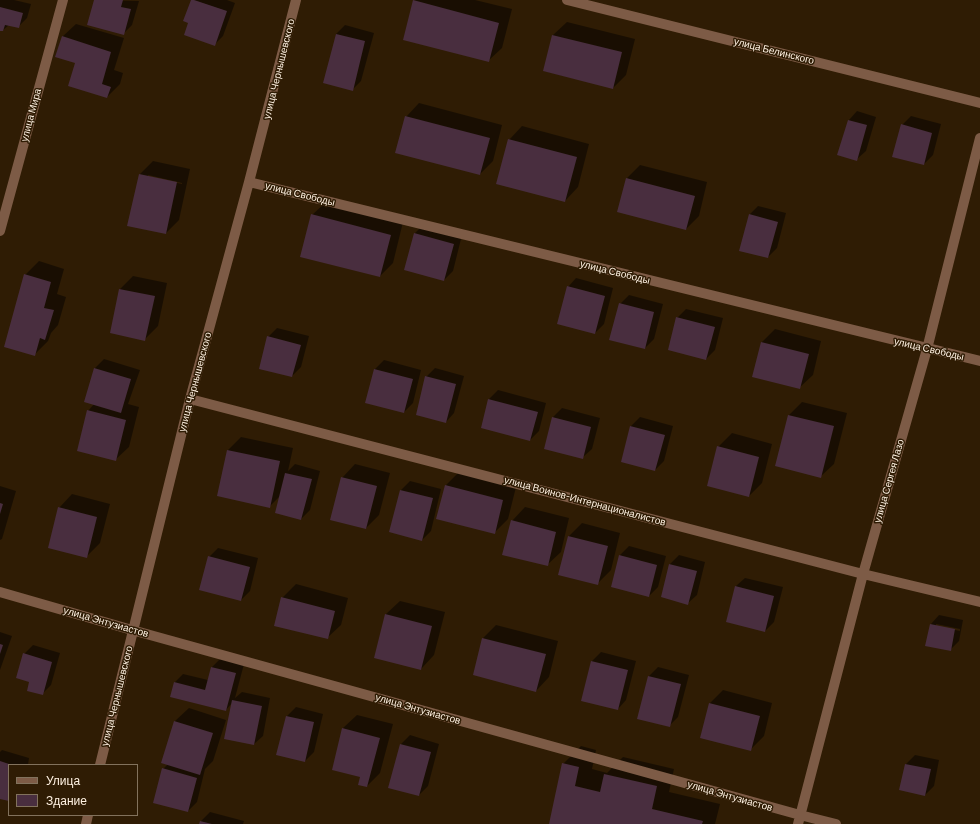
<!DOCTYPE html>
<html>
<head>
<meta charset="utf-8">
<style>
	body { margin:0 }
	#map { position:relative; width:980px; height:824px; overflow:hidden; background:#2f1c04; font-family:Barlow,sans-serif }
	canvas { display:block }
	.legend { position:absolute; left:8px; top:764px; width:130px; height:52px; box-sizing:border-box; background:#2f1c04; border:1px solid #82725d; margin:0; padding:5px 7px; list-style:none; font-size:12px; color:#fff2e3 }
	.legend li { display:flex; align-items:center; gap:8px; height:20px }
	.legend b { width:20px; border:1px solid #82725d }
</style>
</head>
<body>
<div id="map">
<canvas width="980" height="824"></canvas>
<ul class="legend">
<li><b style="height:5px;background:#7d5b46"></b>Улица</li>
<li><b style="height:11px;background:#492e3f"></b>Здание</li>
</ul>
</div>
<script>
const ctx = document.querySelector('canvas').getContext('2d');
ctx.lineJoin = 'round';
function fillPath(path, color) { ctx.fillStyle = color; ctx.fill(path, 'evenodd'); }
const shape = rows => new Path2D(rows.map(r => 'M' + r).join(''));
function stroke(path, color, width, dash) { ctx.strokeStyle = color; ctx.lineWidth = width; ctx.lineCap = dash ? 'butt' : 'round'; ctx.setLineDash(dash || []); ctx.stroke(path); }
function drawText(font, color, halo, rows, align = 'center') {
  ctx.font = font + ' Barlow,sans-serif'; ctx.lineWidth = 3; ctx.setLineDash([]); ctx.textBaseline = 'middle'; ctx.strokeStyle = halo; ctx.fillStyle = color; for (const [text, x, y, turn = 0] of rows) {
    ctx.save(); ctx.translate(x, y); ctx.rotate((+turn || 0) * Math.PI / 180); ctx.textAlign = isNaN(turn) ? turn : align; if (halo) ctx.strokeText(text, 0, 0); ctx.fillText(text, 0, 0); ctx.restore();
  }
}
const shadow = shape([
	[0,0,14,0,31,4,27,18,18,27,9,25,3,30,0,30],
	[95,0,139,1,132,25,123,34],
	[192,0,227,0,235,3,223,36,214,45,190,22],
	[415,0,475,0,512,9,502,48,488,61,414,1],
	[567,22,635,39,626,75,613,88,544,71,553,35],
	[76,24,124,38,114,70,123,73,120,84,107,97,76,62,62,37],
	[345,25,374,33,361,81,352,90,336,34],
	[419,103,502,125,493,161,480,174,406,117],
	[857,111,876,117,866,151,857,159,849,120],
	[911,116,941,124,933,155,924,164,902,125],
	[522,126,589,144,578,187,565,201,509,140],
	[153,161,190,169,179,220,166,233,140,174],
	[148,175,182,183,182,184,148,177],
	[640,165,707,182,699,216,686,229,627,178],
	[326,202,403,222,393,263,380,276,312,215],
	[758,206,786,213,777,248,768,257,749,215],
	[423,225,462,235,453,271,444,280,414,234],
	[39,261,64,269,57,294,66,297,58,325,51,333,48,341,35,354,25,275],
	[133,276,167,283,158,326,145,339,120,289],
	[576,278,613,288,604,324,595,333,568,287],
	[629,295,663,304,654,339,645,348,620,304],
	[686,309,723,318,715,350,706,359,677,318],
	[277,328,309,336,301,367,292,376,268,337],
	[775,329,821,341,813,375,799,388,761,343],
	[104,359,140,370,128,404,139,407,129,447,115,460,88,411,94,404,85,401,95,368],
	[384,360,421,370,413,403,404,412,366,402,375,369],
	[435,368,464,376,454,413,446,422,426,377],
	[498,390,546,403,539,431,530,440,489,399],
	[802,402,847,413,834,464,820,477,789,415],
	[562,408,600,418,592,449,583,457,553,417],
	[640,417,673,426,664,461,655,470,622,461,631,426],
	[732,433,772,444,762,483,749,496,718,447],
	[241,437,293,448,288,471,295,464,320,471,310,510,301,519,280,496,270,506,228,450],
	[355,464,390,473,379,515,366,528,342,478],
	[459,472,516,487,508,519,494,533,446,485],
	[410,481,441,489,431,531,422,540,391,531,401,490],
	[0,486,16,491,2,539,0,540],
	[72,494,110,504,100,543,86,557,59,508],
	[525,507,569,518,561,552,547,565,512,521],
	[582,523,620,533,611,570,597,584,560,574,569,536],
	[629,546,666,556,658,587,649,596,620,555],
	[218,548,258,558,250,591,241,600,209,557],
	[679,555,705,562,697,595,688,603,662,596,670,564],
	[745,578,783,587,774,622,765,631,736,586],
	[296,584,348,598,341,625,327,638,282,598],
	[400,601,445,612,434,655,421,669,375,657,386,614],
	[939,615,963,620,959,641,950,650,931,624],
	[936,624,960,629,960,631,936,626],
	[496,625,558,641,549,677,536,691,483,638],
	[0,632,12,636,0,670],
	[33,645,60,653,51,685,42,694,31,681,24,654],
	[601,652,636,661,626,700,618,709,582,700,592,661],
	[221,658,244,664,235,698,242,692,270,698,263,736,254,744,232,703,226,710,174,683,183,674,208,680,212,667],
	[658,667,689,675,678,717,669,726,638,718,649,676],
	[723,690,772,703,764,736,750,750,701,737,710,703],
	[296,707,323,714,314,752,305,761,287,716],
	[189,708,226,720,213,761,205,769,197,802,188,811,163,769,168,764,162,763,175,721],
	[357,715,393,724,380,773,367,786,362,776,343,728],
	[410,735,439,744,428,786,419,795,401,744],
	[581,746,596,750,592,769,607,773,623,757,674,769,669,792,720,804,715,824,550,824,563,764],
	[2,750,29,758,28,765,9,765,9,800,0,798,0,752],
	[915,755,939,760,934,786,925,795,901,789,906,764],
	[210,812,244,821,243,824,200,824,201,821]
]);
const building = shape([
	[94,0,123,0,121,7,131,9,124,35,87,25],
	[191,0,194,0,227,11,215,46,184,35,188,23,183,21],
	[413,0,499,23,489,62,403,40],
	[0,7,23,13,19,28,5,25,3,31,0,31],
	[336,34,365,41,353,91,323,83],
	[552,35,622,52,613,89,543,71],
	[62,36,111,52,102,84,111,87,107,98,68,86,75,63,55,57],
	[405,116,490,138,480,175,395,153],
	[848,120,867,125,857,161,837,155],
	[901,124,932,133,924,165,892,157],
	[508,139,577,157,565,202,496,184],
	[139,174,177,182,166,234,127,226],
	[626,178,695,196,686,230,617,212],
	[311,214,391,235,380,277,300,257],
	[749,214,778,222,768,258,739,251],
	[414,233,454,244,444,281,404,270],
	[24,274,51,282,44,308,54,310,45,340,40,338,35,356,4,347],
	[567,286,605,296,595,334,557,324],
	[119,289,155,296,145,341,110,333],
	[619,303,654,312,645,349,609,340],
	[676,317,715,327,706,360,668,350],
	[267,336,301,345,292,377,259,369],
	[761,342,809,354,800,389,752,377],
	[94,368,131,379,121,413,84,402],
	[374,369,413,379,404,413,365,403],
	[425,376,456,384,446,423,416,415],
	[488,399,538,412,530,441,481,428],
	[87,410,126,420,116,461,77,451],
	[788,415,834,426,821,478,775,466],
	[552,417,591,427,583,459,544,449],
	[630,426,665,435,655,471,621,462],
	[717,446,759,457,749,497,707,486],
	[227,450,280,461,270,508,217,496],
	[285,473,312,479,301,520,275,513],
	[341,477,377,486,366,529,330,520],
	[445,485,503,500,495,534,436,519],
	[400,490,433,498,422,541,389,532],
	[0,503,3,504,0,514],
	[58,507,97,517,87,558,48,548],
	[511,520,556,532,548,566,502,555],
	[568,536,608,546,598,585,558,575],
	[619,555,657,565,649,597,611,587],
	[208,556,250,567,241,601,199,590],
	[669,564,697,571,688,605,661,597],
	[735,586,774,596,765,632,726,622],
	[281,597,335,611,328,639,274,626],
	[385,614,432,626,421,670,374,658],
	[930,624,955,629,951,651,925,646],
	[482,638,546,654,536,692,473,675],
	[0,644,3,645,0,654],
	[23,653,52,662,43,695,27,691,29,682,16,678],
	[591,661,628,670,618,710,581,701],
	[211,667,236,673,226,711,170,697,174,682,205,690],
	[648,676,681,684,670,727,637,719],
	[232,700,262,706,254,745,224,739],
	[709,703,760,716,751,751,700,738],
	[286,716,314,722,305,762,276,755],
	[174,721,213,733,200,775,161,763],
	[342,728,380,738,367,787,358,785,360,777,332,770],
	[400,744,431,752,419,796,388,788],
	[0,761,12,765,9,765,9,801,0,799],
	[562,763,579,767,575,786,600,792,604,774,657,786,652,809,703,821,702,824,549,824],
	[905,764,931,769,925,796,899,790],
	[162,768,197,778,188,812,153,803],
	[200,821,212,824,199,824]
]);
const minor = shape([
	[567,0,980,103],
	[249,182,980,361],
	[0,231,63,0],
	[190,399,863,574,980,602],
	[0,592,132,630,800,815,836,824],
	[100,765,190,399,249,182,296,0],
	[86,824,88,815],
	[798,824,863,574,927,349,980,138]
]);
const streetNames = [
	["улица Белинского",774,51,14],
	["улица Чернышевского",279,69,-76],
	["улица Мира",31,115,-75],
	["улица Свободы",300,194,14],
	["улица Свободы",615,272,14],
	["улица Свободы",929,349,13],
	["улица Чернышевского",195,382,-75],
	["улица Сергея Лазо",889,481,-74],
	["улица Воинов-Интернационалистов",585,501,15],
	["улица Энтузиастов",106,622,16],
	["улица Чернышевского",117,696,-76],
	["улица Энтузиастов",418,709,16],
	["улица Энтузиастов",730,796,16]
];
fillPath(shadow, '#0007');
fillPath(building, '#492e3f');
stroke(minor, '#7d5b46', 10);
drawText('10px', '#fff2e3', '#2f1c04', streetNames);
</script>
</body>
</html>
